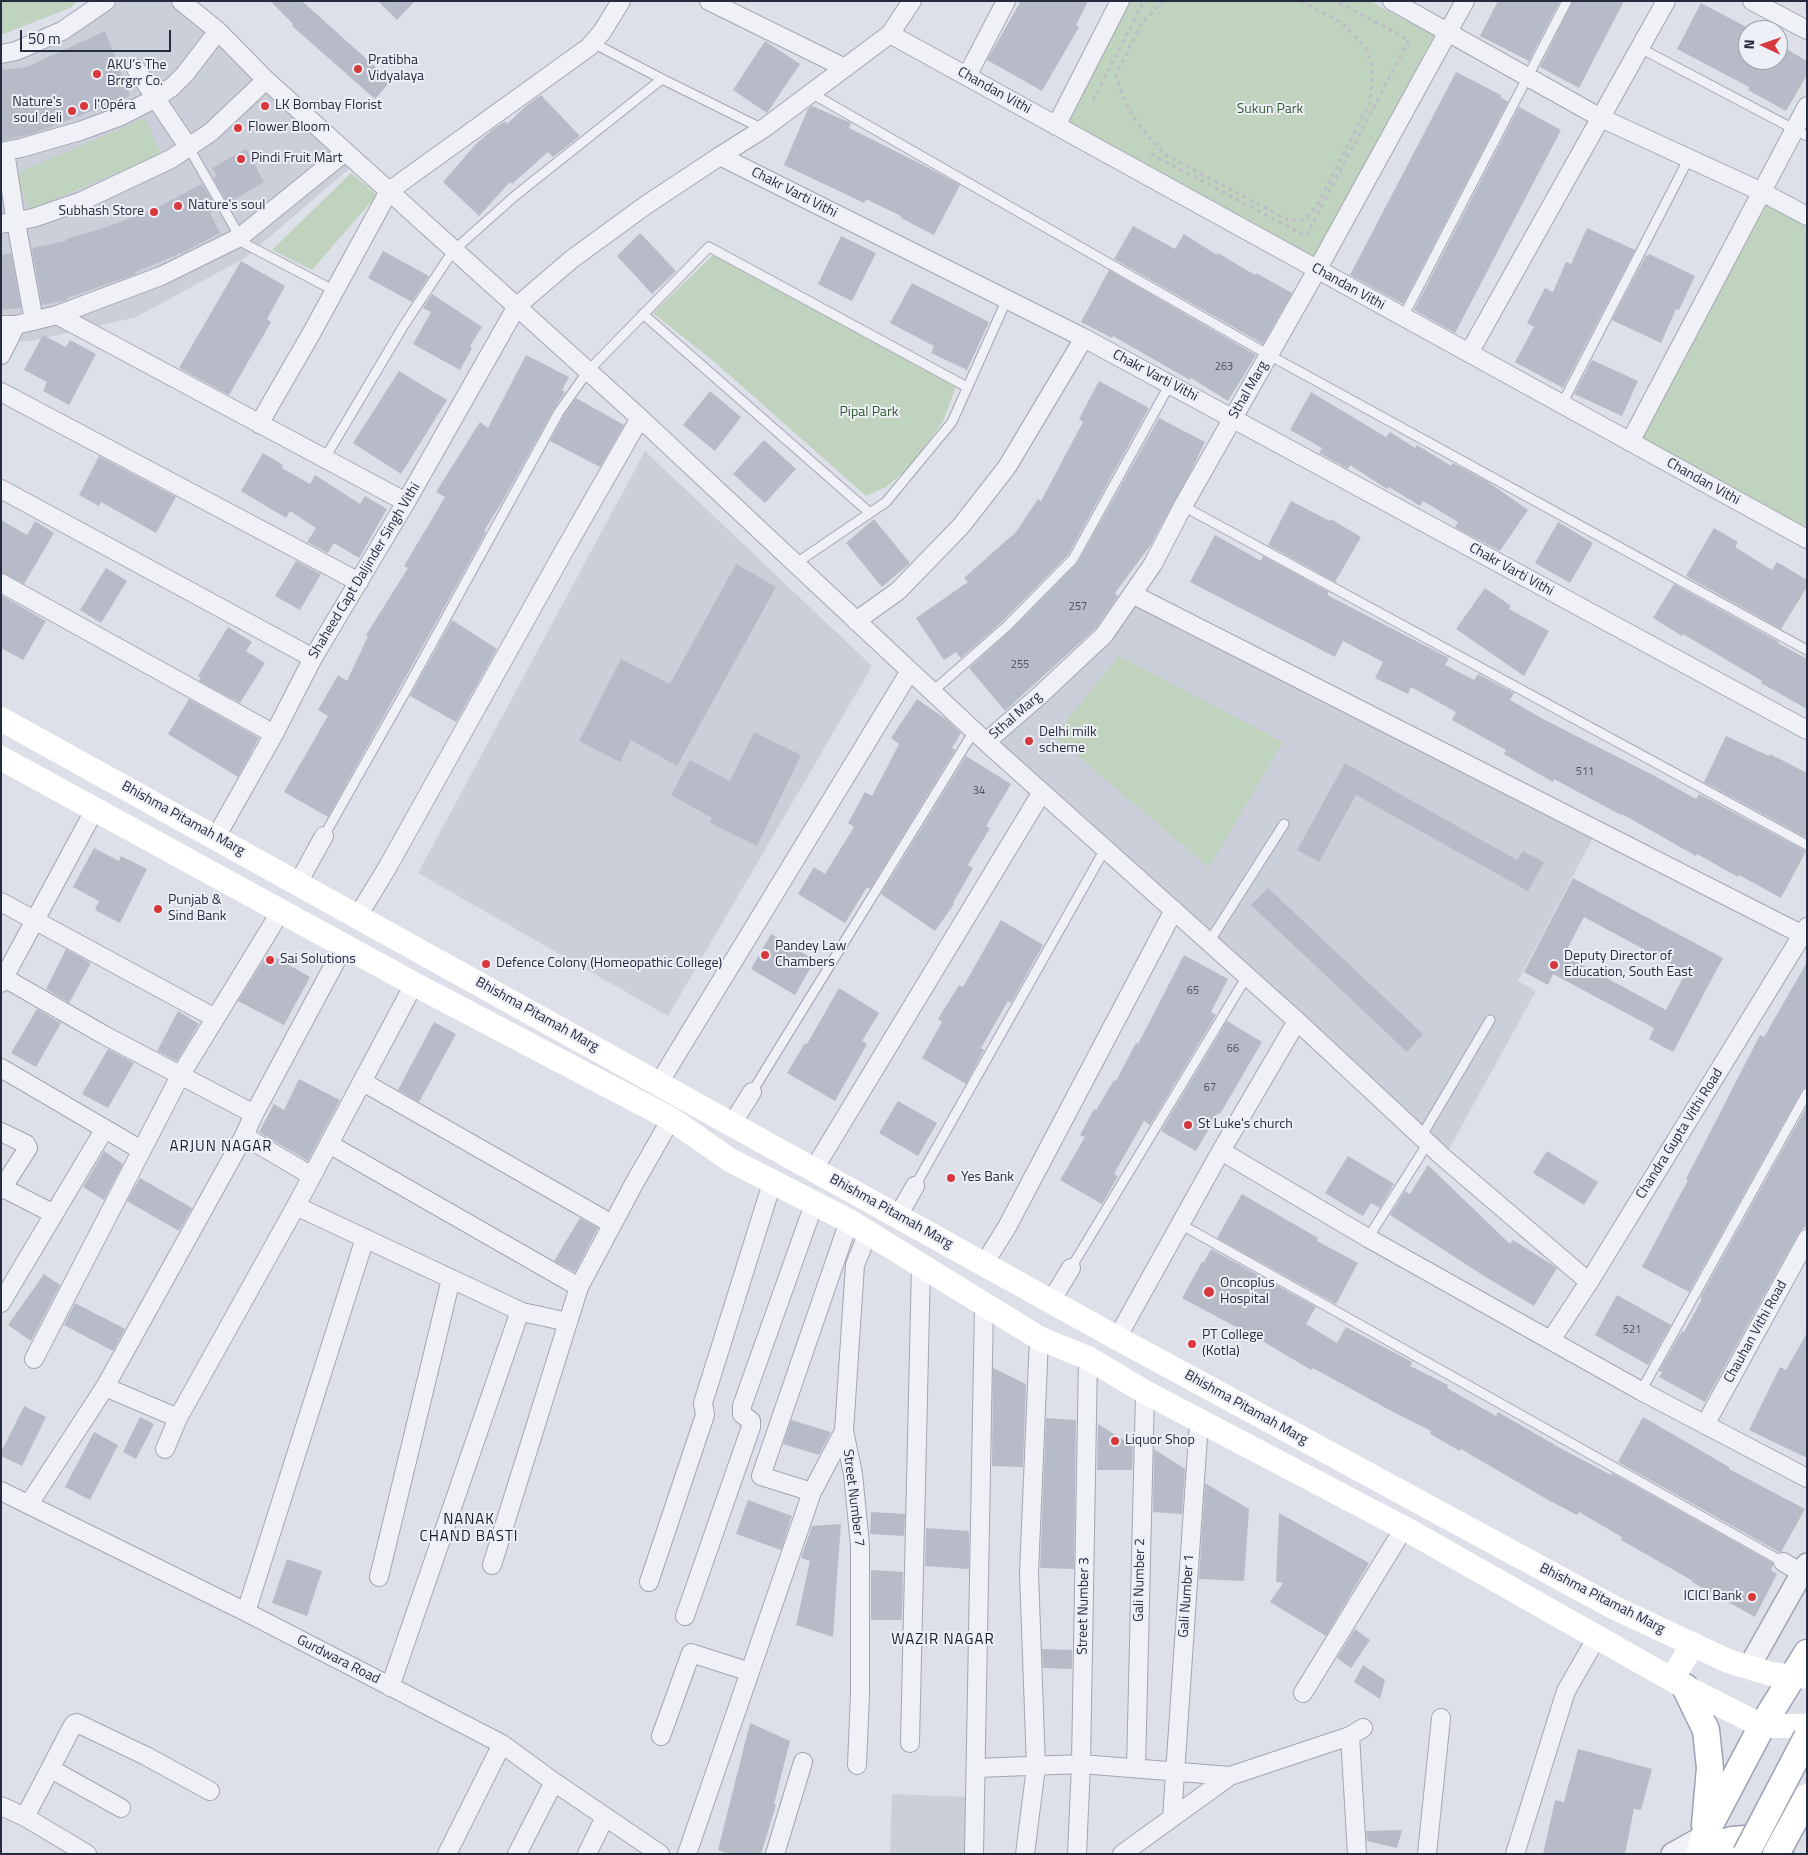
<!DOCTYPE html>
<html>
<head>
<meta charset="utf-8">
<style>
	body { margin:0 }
	#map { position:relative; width:1808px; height:1855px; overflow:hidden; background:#dde0e8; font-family:"Titillium Web",sans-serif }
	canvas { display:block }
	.frame { position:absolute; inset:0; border:2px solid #262c40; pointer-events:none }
	.north { position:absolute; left:1738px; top:20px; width:50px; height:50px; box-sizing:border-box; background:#edeff6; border:1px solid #9da1ad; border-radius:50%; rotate:273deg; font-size:14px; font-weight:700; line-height:20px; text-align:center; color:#262c40 }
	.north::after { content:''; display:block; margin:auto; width:18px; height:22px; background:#d7383c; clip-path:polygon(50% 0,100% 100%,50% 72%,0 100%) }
	.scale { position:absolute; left:20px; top:30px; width:151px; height:22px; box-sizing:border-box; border:2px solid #262c40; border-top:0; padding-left:6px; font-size:15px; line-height:18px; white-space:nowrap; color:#262c40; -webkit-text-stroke:4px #edeff6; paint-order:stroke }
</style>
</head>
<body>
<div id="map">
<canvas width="1808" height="1855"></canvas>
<div class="frame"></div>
<div class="north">N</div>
<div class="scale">50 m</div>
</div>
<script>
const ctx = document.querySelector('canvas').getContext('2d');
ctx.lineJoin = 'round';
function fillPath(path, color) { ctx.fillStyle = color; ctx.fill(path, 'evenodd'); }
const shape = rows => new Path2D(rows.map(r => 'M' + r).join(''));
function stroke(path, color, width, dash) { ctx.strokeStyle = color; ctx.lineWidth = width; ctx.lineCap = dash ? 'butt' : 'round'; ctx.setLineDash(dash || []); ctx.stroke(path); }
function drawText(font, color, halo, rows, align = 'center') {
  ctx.font = font + ' "Titillium Web",sans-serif'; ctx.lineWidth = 4; ctx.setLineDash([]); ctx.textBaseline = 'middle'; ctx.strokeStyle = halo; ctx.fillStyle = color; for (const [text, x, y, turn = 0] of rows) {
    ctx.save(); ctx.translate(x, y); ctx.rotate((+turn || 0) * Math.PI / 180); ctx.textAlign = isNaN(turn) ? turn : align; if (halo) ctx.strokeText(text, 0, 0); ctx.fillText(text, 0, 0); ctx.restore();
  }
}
const built = shape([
	[121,1,181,1,357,162,245,258,136,317,31,341,1,343,1,55],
	[645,451,872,666,668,1016,418,873],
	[1132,594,1597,830,1518,981,1536,991,1444,1158,986,742,1104,635],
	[892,1794,967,1797,965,1854,890,1854]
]);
const green = shape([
	[1,1,78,1,70,8,1,35],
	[1129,1,1370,1,1434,36,1314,259,1064,123],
	[145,118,161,154,30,210,15,174],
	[351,173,377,195,312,270,272,250],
	[1762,192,1807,216,1807,539,1630,442],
	[713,255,956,387,943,421,925,447,904,472,886,487,866,496,717,364,653,313],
	[1119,656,1283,742,1209,867,1054,736]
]);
const building = shape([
	[270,1,302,1,391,81,375,99,292,26,293,24],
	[378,1,415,1,397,20],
	[1021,1,1088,1,1076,25,1079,27,1042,91,987,60],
	[1498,1,1560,1,1529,61,1480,36],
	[1573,1,1624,1,1579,88,1540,67],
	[1701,3,1752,30,1748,30,1748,60,1778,60,1778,44,1807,61,1807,75,1786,111,1748,90,1749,87,1677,49],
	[105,31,130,96,35,133,1,141,1,70,27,67],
	[765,41,800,64,767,113,733,90],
	[1456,72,1501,95,1500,97,1508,102,1403,304,1350,275],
	[541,95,580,136,553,157,548,152,512,184,510,182,479,216,443,182,476,144,492,130,505,121,507,124,526,106],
	[812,106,851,123,849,128,927,167,960,185,934,235,901,218,901,216,866,199,864,203,784,165,808,109],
	[1519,107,1561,130,1455,333,1414,310],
	[246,149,264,182,228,203,213,178,217,176,212,168],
	[202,184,217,209,210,213,220,233,186,251,135,272,136,274,67,298,67,300,42,305,32,248,66,241,66,239,101,229,152,210],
	[1133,226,1175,249,1184,234,1217,255,1218,253,1255,275,1256,273,1292,293,1263,344,1114,259],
	[1587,228,1635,250,1563,388,1515,362,1534,327,1527,323,1545,288,1553,292,1566,262,1571,264],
	[640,233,676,271,652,294,617,256],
	[841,236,876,253,852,301,818,284],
	[383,251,429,276,412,302,368,278],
	[11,253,21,308,1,310,1,255],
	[1649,254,1695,276,1679,310,1676,309,1661,343,1612,320,1646,255,1648,256],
	[241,261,285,286,267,319,271,322,229,395,179,368],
	[1109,270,1256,355,1228,401,1191,378,1190,380,1113,336,1112,338,1081,322],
	[912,283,989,322,967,370,931,353,934,346,890,323],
	[432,294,482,327,470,346,472,348,460,370,413,344,431,312,423,308],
	[43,335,66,347,70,340,96,354,69,405,43,391,47,382,24,370],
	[526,355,569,377,562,390,565,392,554,409,502,502,484,531,486,532,328,817,284,792,328,716,318,710,338,675,347,681,368,636,366,635,408,568,404,566,445,497,436,492,480,422,488,428],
	[1592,360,1638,381,1622,416,1574,394],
	[399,371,447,400,401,474,353,443],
	[1099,381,1149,408,1068,555,1002,622,961,658,956,652,944,660,916,618,968,582,964,578,1016,532,1038,499,1041,501,1083,422,1079,419],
	[710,391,741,417,715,451,683,425],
	[1311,392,1386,437,1390,432,1415,448,1417,445,1451,466,1453,463,1488,482,1528,510,1500,551,1458,529,1455,527,1458,522,1423,501,1420,506,1389,487,1387,489,1350,465,1348,469,1319,453,1322,448,1290,430],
	[576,398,624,425,600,467,550,441,564,415],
	[1159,418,1205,442,1189,475,1150,546,1115,593,1118,596,1096,628,1005,711,969,668,1010,631,1078,562],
	[764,440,796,469,765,503,733,474],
	[263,453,283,465,282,468,310,484,315,475,360,504,365,496,387,509,359,558,334,543,328,553,307,542,316,528,290,511,286,518,241,491],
	[99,456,176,497,156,533,101,502,99,506,79,495],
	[1291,501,1330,521,1331,519,1361,537,1335,582,1268,545],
	[874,519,910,563,882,587,846,543],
	[1,520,27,535,35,521,54,533,24,584,1,572],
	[1558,522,1593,543,1570,583,1535,563],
	[1714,528,1738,542,1735,547,1772,570,1777,562,1807,580,1807,587,1781,629,1686,576],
	[1215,535,1261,561,1263,556,1329,592,1327,595,1449,658,1445,665,1474,680,1478,674,1514,693,1510,700,1543,719,1651,774,1696,799,1699,794,1806,851,1781,898,1739,875,1738,877,1697,854,1696,856,1622,814,1621,815,1554,779,1553,782,1504,754,1506,750,1452,720,1456,712,1411,687,1408,694,1375,678,1383,662,1343,641,1335,657,1190,582],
	[296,561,321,574,300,610,275,596],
	[736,564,776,587,677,766,631,740,620,762,579,741,621,659,670,684],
	[106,568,127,581,101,623,80,610],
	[1674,584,1779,642,1778,643,1807,659,1807,709,1761,683,1762,681,1683,634,1682,636,1653,618],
	[1485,588,1511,606,1509,609,1549,631,1524,676,1456,629],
	[1,595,46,621,23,660,1,648],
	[452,620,497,649,456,722,410,696],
	[228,627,252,642,246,651,265,663,240,703,199,681,201,678,198,676],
	[189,699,259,738,238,777,168,734],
	[917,699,946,719,961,733,952,748,955,750,870,889,867,887,845,923,798,894,814,867,825,874,854,827,848,823,865,792,872,796,899,744,891,738],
	[754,732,801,755,757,846,710,823,712,818,671,795,690,760,730,781],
	[1726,736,1769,756,1770,754,1807,773,1807,838,1704,782],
	[966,756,1011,784,986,826,990,828,968,865,973,868,953,903,954,904,935,931,881,894],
	[1345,763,1517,860,1523,851,1544,862,1528,891,1356,795,1319,862,1297,850],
	[94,848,119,861,121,856,147,869,120,923,95,910,99,901,73,887],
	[1573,878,1723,958,1673,1052,1649,1039,1654,1028,1553,974,1548,985,1524,972],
	[1584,917,1686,972,1666,1010,1564,955],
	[1268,888,1423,1034,1407,1052,1251,905],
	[1001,920,1043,945,1011,1003,1008,1001,981,1048,984,1050,966,1084,922,1058,942,1022,938,1019,959,985,963,987],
	[771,934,815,960,795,995,751,969],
	[66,949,91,963,69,1003,46,989],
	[268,953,310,977,284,1025,238,1001],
	[1184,955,1228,979,1211,1012,1216,1015,1150,1125,1144,1121,1114,1174,1118,1176,1102,1204,1060,1180,1085,1137,1080,1135,1094,1109,1096,1110,1114,1080,1116,1081,1136,1043,1138,1044],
	[1807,962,1807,1087,1802,1090,1689,1292,1642,1267,1688,1180,1686,1179,1760,1035,1764,1037],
	[839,988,879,1013,862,1041,867,1044,835,1101,787,1073,805,1043,807,1044],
	[37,1009,61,1023,36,1067,11,1053],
	[178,1011,199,1024,177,1061,157,1051],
	[1227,1021,1262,1042,1220,1114,1218,1113,1196,1151,1161,1131],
	[434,1022,456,1034,419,1102,398,1090],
	[108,1049,134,1063,108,1108,82,1094],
	[299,1079,340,1100,308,1161,259,1132,274,1104,284,1110],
	[898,1101,937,1123,918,1156,879,1133],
	[1807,1106,1807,1225,1798,1234,1705,1402,1659,1377,1662,1372,1659,1371,1682,1331,1684,1332,1702,1299,1700,1298],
	[104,1151,123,1164,104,1200,83,1187],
	[1547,1151,1598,1182,1584,1205,1533,1173],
	[1348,1156,1394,1184,1380,1208,1371,1203,1363,1216,1325,1193],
	[1428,1165,1510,1244,1513,1240,1557,1268,1534,1306,1484,1276,1390,1215,1405,1191,1410,1194],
	[140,1178,192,1208,179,1231,127,1201],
	[1242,1194,1318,1238,1317,1241,1358,1263,1336,1304,1217,1238],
	[580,1218,598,1228,575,1272,554,1261],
	[1211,1249,1316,1307,1306,1324,1337,1343,1346,1327,1412,1362,1410,1366,1448,1385,1447,1388,1496,1416,1498,1412,1560,1448,1611,1475,1612,1473,1773,1563,1773,1566,1771,1570,1777,1574,1755,1617,1692,1582,1693,1581,1621,1540,1622,1537,1579,1512,1577,1515,1550,1501,1461,1449,1460,1451,1430,1434,1431,1431,1395,1413,1313,1368,1311,1370,1264,1342,1182,1298,1202,1262,1204,1262],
	[44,1274,60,1285,31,1341,8,1325],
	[1617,1295,1671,1325,1648,1365,1595,1335],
	[75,1303,125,1329,113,1351,64,1325],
	[1807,1333,1807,1458,1749,1430,1780,1367,1786,1370],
	[993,1368,1026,1384,1023,1467,992,1466],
	[24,1406,46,1417,22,1466,1,1456,1,1452],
	[140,1417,154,1424,136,1459,123,1452],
	[1643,1417,1729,1467,1729,1469,1805,1509,1781,1552,1779,1552,1618,1462],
	[1046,1418,1076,1420,1074,1569,1040,1568],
	[791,1420,831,1432,819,1455,783,1444],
	[1098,1424,1133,1446,1132,1470,1097,1470],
	[94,1432,118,1445,90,1500,65,1487],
	[1154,1449,1185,1469,1182,1514,1153,1512],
	[1205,1483,1249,1509,1244,1581,1199,1579],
	[748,1500,792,1516,781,1550,736,1534],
	[871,1512,905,1514,904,1536,870,1534],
	[1279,1513,1369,1563,1326,1636,1270,1602,1283,1583,1276,1582],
	[841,1524,837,1577,833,1637,796,1625,810,1561,801,1558,812,1526],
	[926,1528,969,1531,969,1569,925,1566],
	[287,1559,322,1571,307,1616,272,1603],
	[871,1570,903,1572,902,1620,871,1620],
	[1355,1629,1370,1640,1351,1668,1337,1658],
	[1042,1649,1072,1650,1072,1669,1043,1668],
	[1363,1665,1385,1680,1380,1699,1354,1682],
	[750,1723,790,1741,774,1804,776,1805,761,1854,729,1854,718,1850],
	[1578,1749,1652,1769,1641,1810,1634,1809,1625,1854,1543,1854,1555,1800,1564,1802],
	[1402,1830,1397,1848,1367,1841,1366,1831]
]);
const path = shape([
	[1164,1,1142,22,1116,75,1124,100,1133,116,1150,139,1166,155,1290,221,1306,219,1318,204,1370,102,1373,67,1365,47,1342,23,1301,1],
	[1093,100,1144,1],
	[1151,154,1306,236,1409,40,1336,1]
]);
const service = shape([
	[593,43,662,79],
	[1640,48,1807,136],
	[811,93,1269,355,1807,650],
	[189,148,240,237],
	[236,239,335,291],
	[643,314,870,513],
	[1403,317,1567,1],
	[1562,404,1689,158],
	[325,458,404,325,453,251,516,195,662,79,763,129],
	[1183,506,1807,845],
	[795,564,886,502,952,422,1007,299],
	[932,692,1006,627,1073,559,1170,384],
	[324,836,408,687,559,412,588,371,709,247,967,387],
	[1209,942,1284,824],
	[752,1092,974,731],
	[1421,1137,1490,1020],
	[915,1186,1105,849],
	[1182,1225,1783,1562],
	[1368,1238,1428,1143],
	[1071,1268,1247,976],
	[1641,1391,1807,1093]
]);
const minor = shape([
	[181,1,218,31,266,80,640,418,986,742,1297,1021,1444,1158,1589,1282],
	[709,1,845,68],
	[1392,1,1601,118,1762,192,1807,216],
	[1752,1,1807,30],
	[890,34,1807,539],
	[1,54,16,51,62,31,106,1],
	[136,69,189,148],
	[967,76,1006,1],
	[1056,126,1120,1],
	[1,152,21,148,80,131,121,116,156,98,172,87,185,74,218,31],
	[5,152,16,222,34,321],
	[720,156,763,129,890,34,912,1],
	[1,224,33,218,82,201,171,159,211,132,266,80],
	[57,315,406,502],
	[1,325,16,325,57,315,161,276,240,237,345,152],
	[1469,353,1666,1],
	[1,355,16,325],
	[1,392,359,582],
	[259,424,311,334,389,191,589,47,602,32,621,1],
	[1630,442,1807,106],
	[1,489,313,658],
	[1,583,274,734],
	[1132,594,1807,937],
	[856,621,898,591,961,526,1007,467,1084,338],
	[986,742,1039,696,1104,635,1153,564,1183,506,1317,270,1465,1],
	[216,837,274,734,313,658,406,502,517,306,572,259,646,205,720,156,1084,338,1807,730],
	[298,883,324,836],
	[1,902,215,1018],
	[358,916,387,868,560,558,640,418],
	[1,976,104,1035,254,1114],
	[1,983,95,809],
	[1,1068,141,1150],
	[363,1082,612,1224],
	[659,1083,910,671],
	[732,1124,752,1092],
	[1,1132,26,1144,28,1148,1,1190],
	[244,1136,312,1176],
	[329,1144,579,1287],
	[1221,1151,1368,1238,1641,1391,1807,1478],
	[814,1169,1042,792],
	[3,1188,54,1214],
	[296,1206,522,1312,568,1322],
	[898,1216,915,1186],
	[984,1264,1007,1227,1174,910],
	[1051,1301,1071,1268],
	[1,1303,104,1130],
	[1117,1338,1221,1151,1297,1021],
	[1551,1340,1589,1282,1807,927],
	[34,1359,180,1076,281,911],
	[105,1387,178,1418],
	[1705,1425,1807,1239],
	[165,1449,178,1418,296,1206,414,984],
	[1,1491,246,1612,502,1744,554,1782,660,1854],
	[812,1492,761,1476,849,1221],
	[29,1504,105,1387,244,1136,254,1114,344,946],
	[1783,1562,1802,1573],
	[492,1565,579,1287,635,1182,671,1119],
	[379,1577,451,1279],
	[649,1582,705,1415,703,1403,772,1183],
	[246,1612,365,1238],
	[685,1616,751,1427,751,1421,742,1414,742,1406,814,1204],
	[390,1687,520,1311],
	[1303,1693,1404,1528],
	[661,1736,691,1653,750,1672],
	[1350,1736,1357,1854],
	[910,1743,921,1266],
	[857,1765,860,1694,860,1545,853,1474,844,1431,855,1265,868,1233],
	[976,1768,1081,1764,1230,1776],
	[1136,1768,1145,1392],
	[51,1769,121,1808],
	[1,1806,25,1817,87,1854],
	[25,1817,72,1727,74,1724,77,1723,146,1756,210,1791],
	[1172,1818,1199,1421],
	[447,1854,502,1744],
	[517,1854,554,1782],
	[587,1854,605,1817],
	[687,1854,812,1492,844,1431],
	[775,1854,803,1762],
	[974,1854,984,1305],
	[1025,1854,1036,1767,1029,1573,1039,1338],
	[1077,1854,1081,1764,1088,1358],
	[1122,1854,1230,1776,1350,1736,1363,1728],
	[1427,1854,1441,1718],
	[1515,1854,1566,1691,1597,1637]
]);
const tertiary = shape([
	[1749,1667,1807,1564],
	[1672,1854,1704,1836]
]);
const secondary = shape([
	[1,719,1117,1338,1613,1607,1728,1661,1771,1674,1793,1677,1807,1676],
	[1,758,414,984,671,1119,730,1160,849,1221,1039,1338,1088,1358,1145,1392,1404,1528,1685,1687,1762,1726,1807,1726],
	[1672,1679,1693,1644]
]);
const primary = shape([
	[1685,1687,1706,1730,1710,1768,1705,1825],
	[1699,1854,1704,1836,1762,1726,1807,1653],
	[1706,1854,1719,1844,1732,1840,1745,1839,1759,1841,1772,1847,1780,1854]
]);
const primaryBridge = shape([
	[1746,1854,1807,1737],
	[1776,1854,1807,1797]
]);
const markers = [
	[358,69,5,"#d7383c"],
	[97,74,5,"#d7383c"],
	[84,106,5,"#d7383c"],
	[265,106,5,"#d7383c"],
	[72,111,5,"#d7383c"],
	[238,128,5,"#d7383c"],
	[241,159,5,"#d7383c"],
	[178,206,5,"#d7383c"],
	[154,212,5,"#d7383c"],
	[1029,741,5,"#d7383c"],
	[158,909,5,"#d7383c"],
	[765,955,5,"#d7383c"],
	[270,960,5,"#d7383c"],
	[486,964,5,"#d7383c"],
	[1554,965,5,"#d7383c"],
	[1188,1125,5,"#d7383c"],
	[951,1178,5,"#d7383c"],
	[1209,1292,6,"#d7383c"],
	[1192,1344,5,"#d7383c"],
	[1115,1441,5,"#d7383c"],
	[1752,1597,5,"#d7383c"]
];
const numberNames = [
	["263",1224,367],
	["257",1078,607],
	["255",1020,665],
	["511",1585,772],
	["34",979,791],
	["65",1193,991],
	["66",1233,1049],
	["67",1210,1088],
	["521",1632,1330]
];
const poiNames = [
	["Pratibha",368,61],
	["Vidyalaya",368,77],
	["AKU’s The",107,66],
	["Brrgrr Co.",107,82],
	["Nature's",62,103,"right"],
	["soul deli",62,119,"right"],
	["l'Opéra",94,106],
	["LK Bombay Florist",275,106],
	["Flower Bloom",248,128],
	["Pindi Fruit Mart",251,159],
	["Nature's soul",188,206],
	["Subhash Store",144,212,"right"],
	["Delhi milk",1039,733],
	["scheme",1039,749],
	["Punjab &",168,901],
	["Sind Bank",168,917],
	["Pandey Law",775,947],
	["Chambers",775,963],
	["Deputy Director of",1564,957],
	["Education, South East",1564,973],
	["Sai Solutions",280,960],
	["Defence Colony (Homeopathic College)",496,964],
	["St Luke's church",1198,1125],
	["Yes Bank",961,1178],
	["Oncoplus",1220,1284],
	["Hospital",1220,1300],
	["PT College",1202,1336],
	["(Kotla)",1202,1352],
	["Liquor Shop",1125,1441],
	["ICICI Bank",1742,1597,"right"]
];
const streetNames = [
	["Chandan Vithi",994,91,29],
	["Chakr Varti Vithi",794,193,27],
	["Chandan Vithi",1348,287,29],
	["Chakr Varti Vithi",1155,376,28],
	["Sthal Marg",1249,390,-60],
	["Chandan Vithi",1703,482,29],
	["Chakr Varti Vithi",1511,570,29],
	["Shaheed Capt Daljinder Singh Vithi",365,571,-59],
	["Sthal Marg",1016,716,-41],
	["Bhishma Pitamah Marg",183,819,29],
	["Bhishma Pitamah Marg",537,1015,29],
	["Chandra Gupta Vithi Road",1680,1134,-58],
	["Bhishma Pitamah Marg",891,1212,29],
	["Chauhan Vithi Road",1756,1332,-61],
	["Bhishma Pitamah Marg",1246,1408,29],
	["Street Number 7",853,1498,83],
	["Gali Number 2",1140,1580,-89],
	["Gali Number 1",1187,1596,-86],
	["Bhishma Pitamah Marg",1602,1599,27],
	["Street Number 3",1084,1606,-89],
	["Gurdwara Road",338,1660,27]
];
const parkNames = [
	["Sukun Park",1270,110],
	["Pipal Park",869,413]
];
const neighbourhoodNames = [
	["ARJUN NAGAR",221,1147],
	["NANAK",469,1520],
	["CHAND BASTI",469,1537],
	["WAZIR NAGAR",943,1640]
];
fillPath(built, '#cbcfda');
fillPath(green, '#c0d3be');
fillPath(building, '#b7bbc8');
stroke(service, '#a2a6b2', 11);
stroke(minor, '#a2a6b2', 20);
stroke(tertiary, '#a2a6b2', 24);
stroke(primary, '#9ca2b5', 29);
stroke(path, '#bbbec7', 3, [4, 4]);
stroke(service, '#f0f1f6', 9);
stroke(minor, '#f0f1f6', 18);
stroke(tertiary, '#f0f1f6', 21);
stroke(secondary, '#fff', 24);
stroke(primary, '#fff', 26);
stroke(primaryBridge, '#9ca2b5', 29, []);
stroke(primaryBridge, '#fff', 26);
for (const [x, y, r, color] of markers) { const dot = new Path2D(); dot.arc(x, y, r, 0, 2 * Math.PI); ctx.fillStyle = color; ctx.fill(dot); stroke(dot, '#edeff6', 2); }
drawText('11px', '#4a5062', null, numberNames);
drawText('14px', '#262c40', '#edeff6', poiNames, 'left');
drawText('14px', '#262c40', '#edeff6', streetNames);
drawText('14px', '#345c32', '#edeff6', parkNames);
ctx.letterSpacing = '1px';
drawText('15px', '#181d30', '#edeff6', neighbourhoodNames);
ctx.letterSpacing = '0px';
</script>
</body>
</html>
